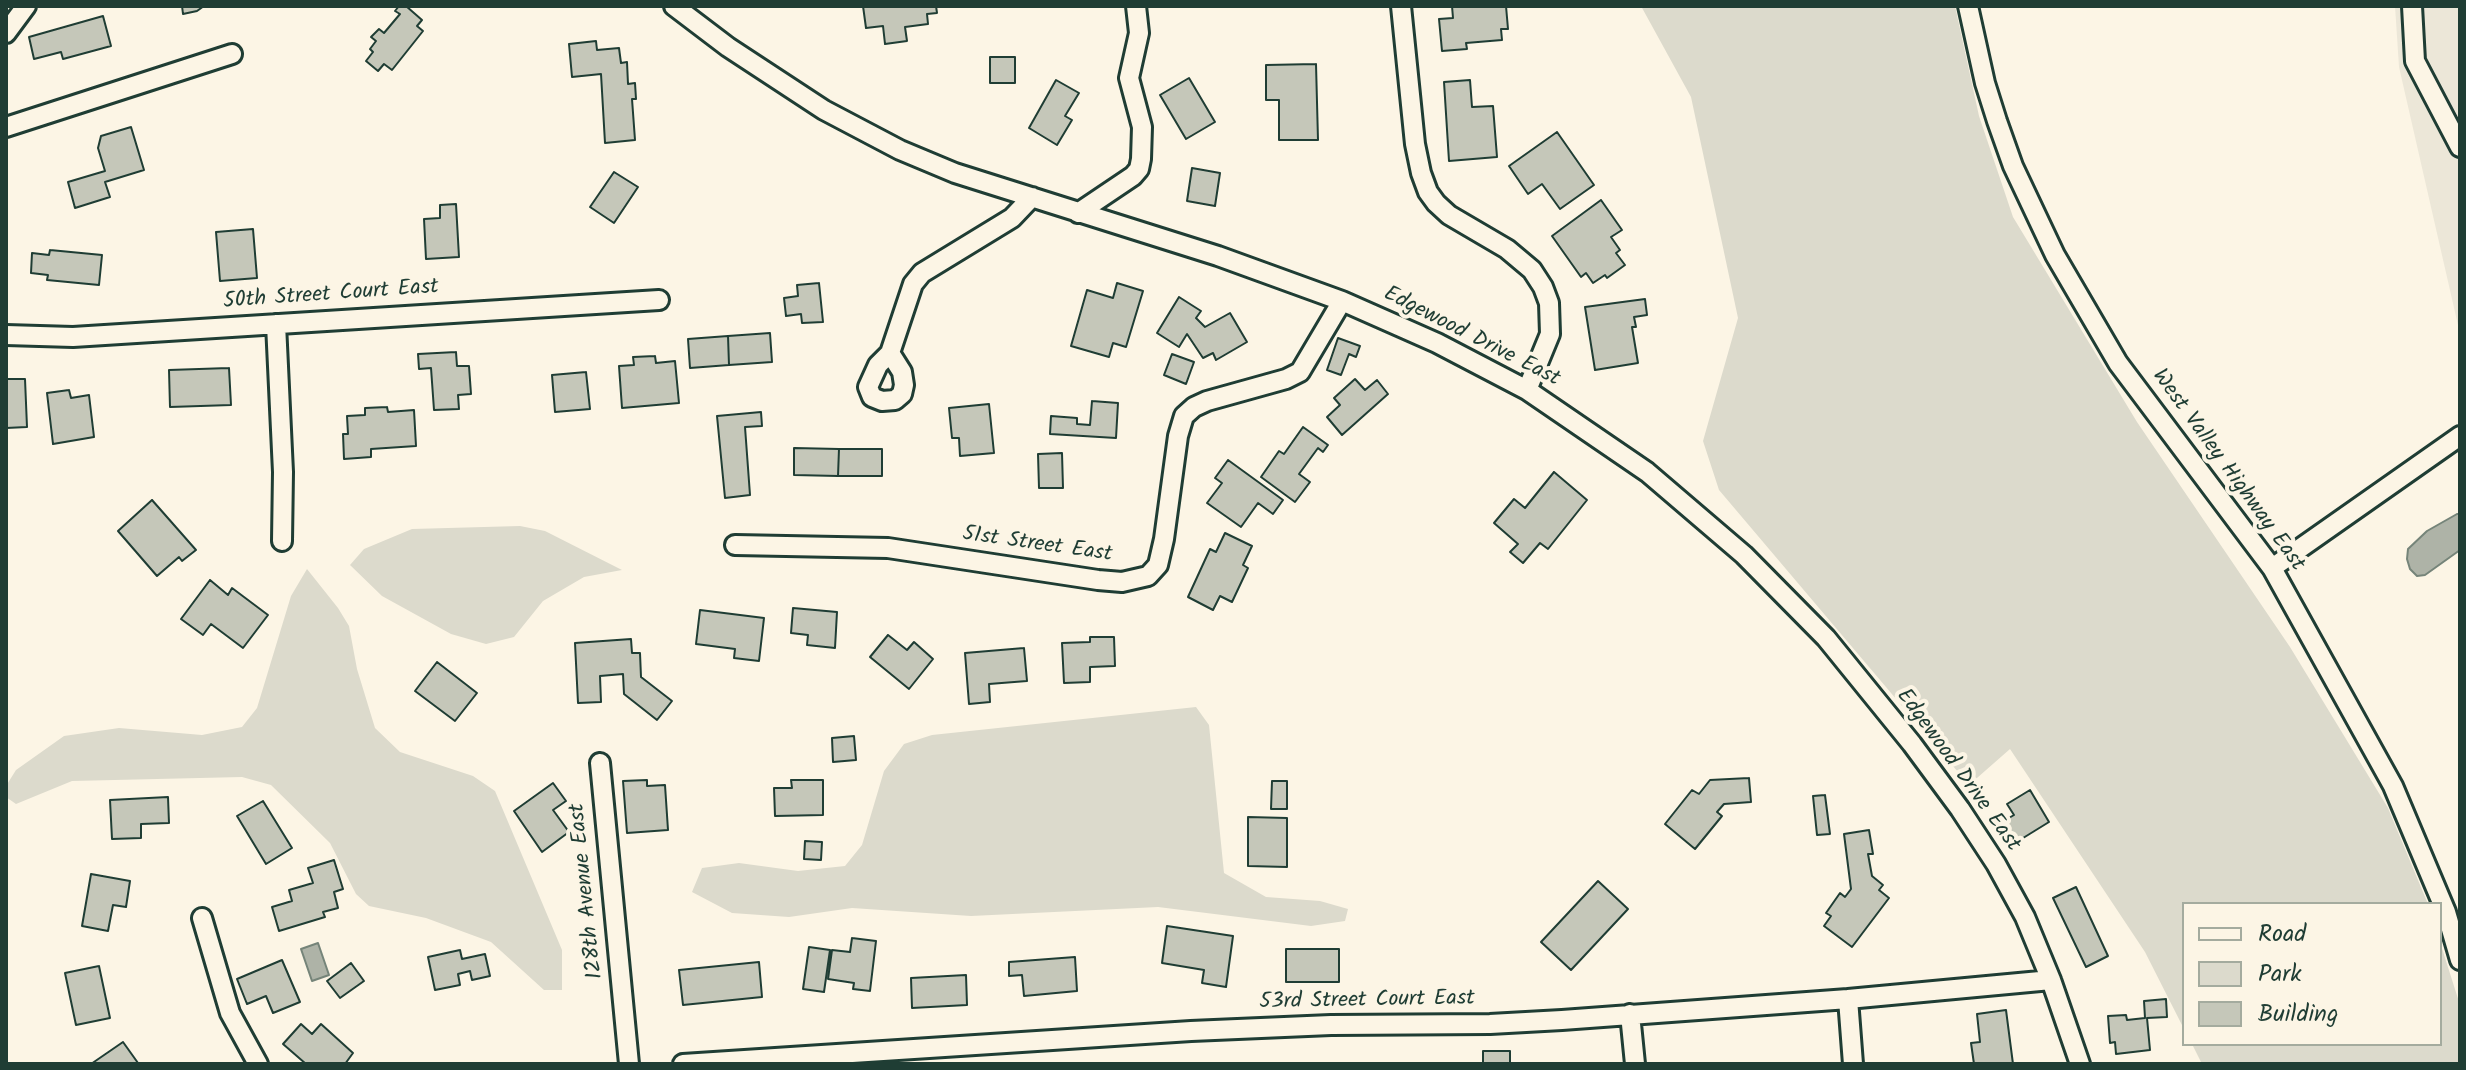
<!DOCTYPE html>
<html>
<head>
<meta charset="utf-8">
<style>
	body { margin:0 }
	#map { position:relative; width:2466px; height:1070px; overflow:hidden; background:#fcf5e5; font-family:Kalam,sans-serif }
	canvas { display:block }
	.frame { position:absolute; inset:0; border:8px solid #1f3d34; pointer-events:none }
	.legend { position:absolute; left:2182px; top:902px; width:260px; height:144px; box-sizing:border-box; background:#fcf5e5; border:2px solid #a4ab9e; margin:0; padding:10px 14px; list-style:none; font-size:24px; color:#1f3d34 }
	.legend li { display:flex; align-items:center; gap:16px; height:40px }
	.legend b { width:40px; border:2px solid #a4ab9e }
</style>
</head>
<body>
<div id="map">
<canvas width="2466" height="1070"></canvas>
<div class="frame"></div>
<ul class="legend">
<li><b style="height:10px;background:#fcf5e5"></b>Road</li>
<li><b style="height:22px;background:#dcdacc"></b>Park</li>
<li><b style="height:22px;background:#c5c7b9"></b>Building</li>
</ul>
</div>
<script>
const ctx = document.querySelector('canvas').getContext('2d');
ctx.lineJoin = 'round';
function fillPath(path, color) { ctx.fillStyle = color; ctx.fill(path, 'evenodd'); }
const shape = rows => new Path2D(rows.map(r => 'M' + r).join(''));
function stroke(path, color, width, dash) { ctx.strokeStyle = color; ctx.lineWidth = width; ctx.lineCap = dash ? 'butt' : 'round'; ctx.setLineDash(dash || []); ctx.stroke(path); }
function drawText(font, color, halo, rows, align = 'center') {
  ctx.font = font + ' Kalam,sans-serif'; ctx.lineWidth = 8; ctx.setLineDash([]); ctx.textBaseline = 'middle'; ctx.strokeStyle = halo; ctx.fillStyle = color; for (const [text, x, y, turn = 0] of rows) {
    ctx.save(); ctx.translate(x, y); ctx.rotate((+turn || 0) * Math.PI / 180); ctx.textAlign = isNaN(turn) ? turn : align; if (halo) ctx.strokeText(text, 0, 0); ctx.fillText(text, 0, 0); ctx.restore();
  }
}
const built = shape([
	[2395,6,2460,6,2460,334,2399,67]
]);
const green = shape([
	[1641,6,1955,6,1979,116,2013,217,2137,422,2290,647,2388,808,2428,904,2184,904,2184,1029,2145,952,2010,749,1969,785,1719,490,1703,441,1738,318,1691,97],
	[520,526,545,531,622,570,584,577,543,601,514,637,486,644,451,634,382,596,350,565,364,549,412,529],
	[307,569,338,608,349,626,357,669,375,728,400,752,473,776,495,791,562,950,562,990,544,990,491,942,426,918,369,906,356,894,330,843,271,785,242,777,72,781,16,804,6,797,6,786,16,770,64,736,119,728,202,735,242,727,257,708,291,596],
	[1196,707,1209,725,1224,873,1266,897,1320,901,1348,909,1345,921,1311,926,1158,907,971,916,852,908,789,917,732,913,692,892,702,868,739,863,798,871,845,866,862,845,884,771,904,744,932,735],
	[2440,942,2460,1005,2460,1064,2202,1064,2192,1044,2440,1044]
]);
const water = shape([
	[2457,514,2460,514,2460,550,2425,575,2417,576,2410,569,2407,559,2408,549,2427,531,2457,514],
	[318,943,329,975,312,981,301,949,318,943]
]);
const building = shape([
	[182,6,204,6,197,11,183,14,182,6],
	[399,6,406,6,422,20,417,26,423,31,392,70,384,64,378,71,366,61,373,52,370,49,376,41,371,37,379,29,384,33,400,14,395,11,399,6],
	[863,6,936,6,937,13,927,14,928,24,905,27,907,41,885,44,883,26,866,28,863,6],
	[1452,6,1506,6,1508,29,1501,29,1502,40,1466,43,1467,49,1442,51,1439,19,1453,18,1452,6],
	[103,16,111,46,63,59,61,52,34,59,29,37,103,16],
	[596,41,597,50,619,48,621,63,627,62,628,84,635,83,636,99,632,99,635,140,605,143,601,74,572,77,569,44,596,41],
	[990,57,1015,57,1015,83,990,83,990,57],
	[1316,64,1318,140,1279,140,1279,100,1266,100,1266,65,1316,64],
	[1189,78,1215,122,1186,139,1160,95,1189,78],
	[1056,80,1079,93,1065,116,1072,120,1057,145,1029,128,1056,80],
	[1470,80,1472,107,1493,106,1497,157,1449,161,1444,82,1470,80],
	[131,127,144,170,105,182,110,197,75,208,68,182,105,171,98,148,101,136,131,127],
	[1557,132,1594,185,1560,209,1542,184,1528,194,1509,166,1557,132],
	[1192,168,1220,173,1215,206,1187,201,1192,168],
	[614,172,638,187,614,223,590,207,614,172],
	[1601,200,1622,230,1611,237,1620,250,1616,253,1625,265,1607,278,1605,275,1593,283,1586,273,1581,277,1552,236,1601,200],
	[456,204,459,257,426,259,424,219,440,218,440,205,456,204],
	[253,229,257,278,220,281,216,232,253,229],
	[50,250,102,255,99,285,47,280,48,275,31,273,32,253,49,255,50,250],
	[819,283,823,322,802,323,801,314,786,316,784,298,798,296,797,285,819,283],
	[1117,283,1143,291,1126,347,1113,343,1109,357,1071,346,1087,290,1113,298,1117,283],
	[1179,297,1201,311,1196,318,1205,327,1230,313,1247,342,1216,360,1213,353,1203,358,1187,334,1179,347,1157,333,1179,297],
	[1645,299,1647,315,1634,317,1636,327,1632,327,1638,363,1595,370,1585,307,1645,299],
	[770,333,772,362,729,365,728,336,770,333],
	[728,336,729,365,690,368,688,339,728,336],
	[1338,338,1360,346,1356,357,1349,354,1341,375,1327,370,1338,338],
	[456,352,457,366,469,366,471,394,458,395,459,409,434,410,431,368,419,369,418,354,456,352],
	[1172,354,1194,362,1186,384,1164,375,1172,354],
	[655,356,656,363,675,361,679,403,622,408,619,366,634,365,633,357,655,356],
	[229,368,231,405,170,407,169,370,229,368],
	[586,372,590,409,555,412,552,375,586,372],
	[6,379,25,379,27,427,6,428,6,379],
	[1355,379,1365,390,1377,380,1388,394,1342,435,1327,417,1340,405,1334,398,1355,379],
	[69,390,71,398,89,395,94,437,53,444,47,393,69,390],
	[1092,401,1118,403,1116,438,1050,434,1051,416,1077,418,1077,424,1090,425,1092,401],
	[989,404,994,453,960,456,959,438,952,438,949,408,989,404],
	[387,407,388,412,414,410,416,446,371,449,371,457,344,459,343,434,348,434,347,416,365,415,365,408,387,407],
	[761,412,762,426,745,427,750,495,725,498,717,416,761,412],
	[1303,427,1328,445,1323,452,1318,448,1299,474,1310,482,1295,502,1261,477,1279,451,1284,454,1303,427],
	[794,448,839,449,838,476,794,475,794,448],
	[839,449,882,449,882,476,838,476,839,449],
	[1062,453,1063,488,1039,488,1038,454,1062,453],
	[1228,460,1283,500,1273,514,1258,503,1241,527,1207,503,1222,483,1215,478,1228,460],
	[1554,472,1587,500,1548,549,1540,543,1523,563,1510,552,1518,544,1494,523,1514,499,1525,508,1554,472],
	[152,500,196,550,182,561,179,557,157,576,118,531,152,500],
	[1225,533,1252,546,1243,565,1248,568,1232,602,1220,596,1213,610,1188,597,1210,549,1216,552,1225,533],
	[210,580,228,595,232,588,268,615,243,648,211,624,203,635,181,619,210,580],
	[793,608,837,612,835,648,807,645,808,635,791,633,793,608],
	[700,610,764,618,759,661,734,658,735,649,696,644,700,610],
	[888,635,907,650,914,642,933,659,909,689,870,657,888,635],
	[1090,637,1114,637,1115,666,1090,667,1090,682,1064,683,1062,643,1090,642,1090,637],
	[631,639,632,653,640,653,641,677,672,701,657,720,624,694,623,674,600,676,601,702,578,703,575,643,631,639],
	[1024,648,1027,681,989,684,990,702,969,704,965,653,1024,648],
	[437,662,477,693,455,721,415,691,437,662],
	[854,736,856,760,833,762,832,738,854,736],
	[1749,778,1751,802,1724,804,1717,812,1722,816,1695,849,1665,824,1692,790,1699,794,1710,780,1749,778],
	[647,780,647,786,665,785,668,830,627,833,623,781,647,780],
	[791,780,823,780,823,815,775,816,774,788,792,788,791,780],
	[1272,781,1287,781,1287,809,1271,809,1272,781],
	[553,783,566,801,553,810,569,832,542,852,514,811,553,783],
	[2030,790,2049,822,2015,843,2002,822,2014,815,2007,804,2030,790],
	[1825,795,1830,834,1817,835,1813,796,1825,795],
	[168,797,169,823,141,824,141,838,112,839,110,800,168,797],
	[263,801,292,848,266,864,237,816,263,801],
	[1248,817,1287,818,1287,867,1248,866,1248,817],
	[1869,830,1873,854,1868,854,1872,876,1883,885,1879,890,1889,898,1852,947,1824,926,1831,916,1826,913,1840,893,1845,897,1851,889,1844,834,1869,830],
	[805,841,822,842,821,860,804,859,805,841],
	[334,860,343,889,334,892,338,908,323,912,325,917,279,931,272,907,292,901,289,890,313,883,308,868,334,860],
	[91,874,130,881,126,907,113,905,108,931,82,926,91,874],
	[1598,881,1628,909,1571,970,1541,942,1598,881],
	[2076,887,2108,956,2086,967,2053,898,2076,887],
	[1167,926,1233,936,1226,987,1202,983,1204,970,1162,963,1167,926],
	[852,938,876,941,870,991,853,989,854,983,828,979,832,950,850,952,852,938],
	[809,947,830,950,824,992,803,989,809,947],
	[1286,949,1339,949,1339,982,1286,982,1286,949],
	[460,950,462,959,485,954,490,976,472,980,470,971,458,974,460,985,435,990,428,957,460,950],
	[1075,957,1077,991,1024,996,1022,975,1009,976,1009,962,1075,957],
	[282,960,300,1002,273,1013,266,996,247,1004,237,979,282,960],
	[759,962,762,997,683,1005,679,970,759,962],
	[351,963,364,981,340,998,327,981,351,963],
	[99,966,110,1018,76,1025,65,973,99,966],
	[966,975,967,1005,912,1008,911,978,966,975],
	[2166,999,2167,1017,2147,1018,2150,1050,2116,1054,2115,1042,2110,1043,2108,1016,2126,1015,2127,1020,2145,1018,2144,1001,2166,999],
	[2006,1010,2013,1064,1974,1064,1971,1043,1980,1042,1977,1014,2006,1010],
	[301,1024,312,1034,321,1024,353,1053,345,1064,306,1064,283,1044,301,1024],
	[123,1042,138,1063,91,1064,123,1042],
	[1483,1051,1510,1051,1510,1064,1483,1064,1483,1051]
]);
const minor = shape([
	[674,6,728,47,824,110,900,150,955,173,1218,256,1342,301,1437,343,1527,390,1647,472,1744,555,1826,638,1912,744,1960,809,1996,864,2025,917,2051,980,2080,1064],
	[1401,6,1415,144,1421,173,1428,192,1436,203,1449,215,1507,249,1532,270,1543,287,1549,303,1550,334,1527,390],
	[1968,6,1985,83,1997,121,2013,166,2055,255,2118,363,2272,568,2393,786,2446,912,2460,960],
	[2412,6,2415,61,2460,147],
	[6,33,26,6],
	[6,127,232,54],
	[1078,213,1133,176,1139,169,1141,159,1142,127,1129,78,1139,33,1136,6],
	[276,324,283,472,282,541],
	[6,335,73,337,659,300],
	[890,353,902,372,904,385,902,394,895,400,882,401,872,397,868,387,878,365,890,353,913,284,922,273,1012,218,1032,197],
	[735,545,888,548,1098,580,1122,582,1148,576,1158,565,1164,539,1178,436,1184,416,1194,407,1207,401,1286,379,1300,372,1342,301],
	[2272,568,2460,436],
	[600,763,629,1064],
	[202,918,230,1013,258,1064],
	[1848,999,1853,1064],
	[1630,1014,1635,1064],
	[683,1064,1191,1031,1331,1025,1490,1024,1562,1020,1848,999,2051,980]
]);
const streetNames = [
	["50th Street Court East",331,296,-4],
	["Edgewood Drive East",1471,338,27],
	["West Valley Highway East",2227,471,54],
	["51st Street East",1037,546,8],
	["Edgewood Drive East",1957,771,54],
	["128th Avenue East",588,891,-96],
	["53rd Street Court East",1367,1002,-1]
];
fillPath(built, '#ece7d8');
fillPath(green, '#dcdacc');
fillPath(water, '#aeb3a7');
stroke(water, '#758479', 2);
fillPath(building, '#c5c7b9');
stroke(building, '#1f3d34', 2);
stroke(minor, '#1f3d34', 24);
stroke(minor, '#fcf5e5', 18);
drawText('22px', '#1f3d34', '#fcf5e5', streetNames);
</script>
</body>
</html>
